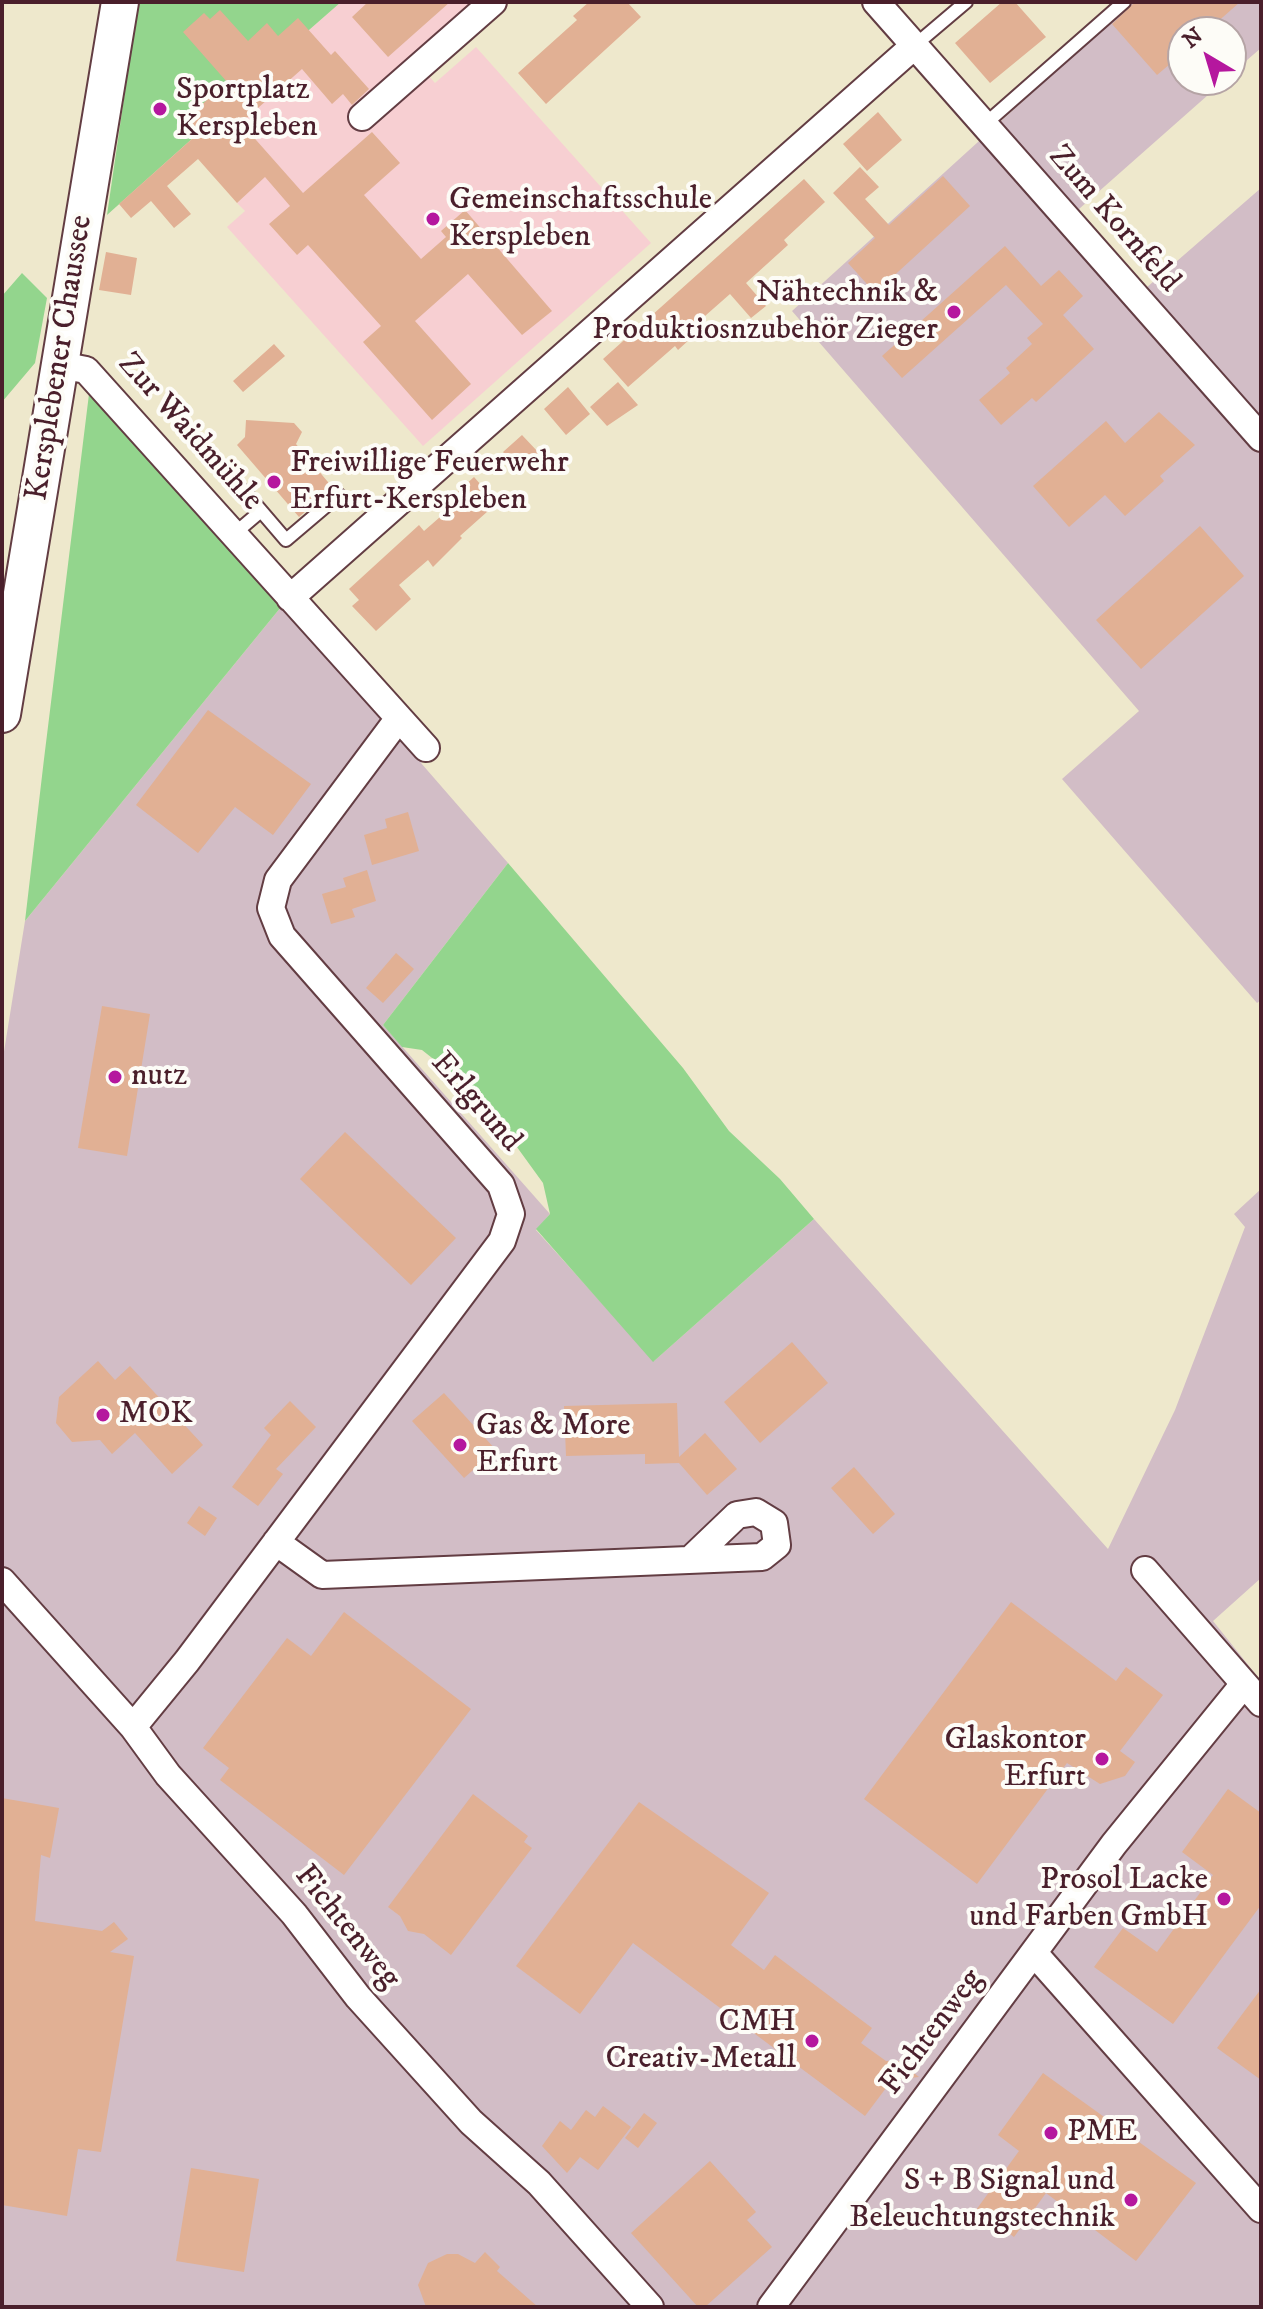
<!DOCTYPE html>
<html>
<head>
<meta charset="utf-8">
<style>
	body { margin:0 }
	#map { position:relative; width:1263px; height:2309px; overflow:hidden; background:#eee8cc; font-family:"IM FELL DW Pica",serif }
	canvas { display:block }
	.frame { position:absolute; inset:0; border:4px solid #4a1f2b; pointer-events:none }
	.north { position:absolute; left:1167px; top:16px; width:80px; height:80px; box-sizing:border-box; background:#fdfcf7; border:2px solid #b5a4a5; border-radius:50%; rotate:322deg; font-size:22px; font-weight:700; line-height:32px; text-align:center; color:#4a1f2b }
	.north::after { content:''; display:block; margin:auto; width:28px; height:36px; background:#b5179e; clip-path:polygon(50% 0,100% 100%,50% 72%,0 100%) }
</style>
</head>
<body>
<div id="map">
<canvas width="1263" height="2309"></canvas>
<div class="frame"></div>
<div class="north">N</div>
</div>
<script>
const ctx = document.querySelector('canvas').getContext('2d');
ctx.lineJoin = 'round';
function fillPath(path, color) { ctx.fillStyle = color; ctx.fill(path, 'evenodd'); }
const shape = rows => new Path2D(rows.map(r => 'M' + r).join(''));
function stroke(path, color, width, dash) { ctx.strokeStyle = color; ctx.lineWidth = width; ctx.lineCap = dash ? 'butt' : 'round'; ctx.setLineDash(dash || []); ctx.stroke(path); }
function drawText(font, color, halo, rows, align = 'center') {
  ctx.font = font + ' "IM FELL DW Pica",serif'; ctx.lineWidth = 8; ctx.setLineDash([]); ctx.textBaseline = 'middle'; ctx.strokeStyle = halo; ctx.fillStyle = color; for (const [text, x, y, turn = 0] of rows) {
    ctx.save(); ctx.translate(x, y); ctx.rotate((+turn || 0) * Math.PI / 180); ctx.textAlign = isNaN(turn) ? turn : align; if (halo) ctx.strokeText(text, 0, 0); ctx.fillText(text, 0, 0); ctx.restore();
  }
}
const built = shape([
	[341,2,478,2,414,59,435,83,476,47,651,243,423,446,227,227,245,211,237,203,244,196,180,124,309,30]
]);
const industrial = shape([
	[1132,2,1261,2,1261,48,1231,74,1231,32,1183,32,1183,80,1225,80,1079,209,1146,288,1261,188,1261,1000,1257,1003,1062,779,1139,711,792,311],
	[298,596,439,745,421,763,508,863,383,1025,550,1214,536,1230,654,1361,814,1219,1108,1549,1175,1410,1245,1227,1234,1214,1261,1189,1261,1578,1213,1621,1261,1681,1261,2307,2,2307,2,1064,25,921,281,607]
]);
const green = shape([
	[138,2,341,2,309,30,181,124,193,138,107,215],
	[22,273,47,298,35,363,2,402,2,296],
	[89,394,281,607,25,921,44,759],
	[508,863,683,1068,729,1131,780,1179,814,1219,653,1362,536,1229,550,1214,543,1183,480,1096,422,1050,402,1047,383,1025]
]);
const building = shape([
	[368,2,450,2,388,57,352,17],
	[589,2,627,2,641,17,546,104,518,73,577,20,573,16],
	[1002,2,1015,2,1046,37,990,83,955,43],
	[1135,2,1240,2,1206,32,1183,32,1183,53,1157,75,1112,24],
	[220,10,248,41,267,23,278,36,298,18,331,55,335,51,369,89,352,105,343,94,332,104,302,69,241,123,303,193,372,132,400,163,364,195,421,259,446,237,441,231,465,210,552,311,522,335,468,274,415,321,471,384,432,420,363,342,381,326,308,245,297,255,269,224,290,206,265,177,237,203,198,159,167,186,191,214,174,228,151,201,131,218,119,204,193,138,180,124,227,82,183,32,204,13,210,19],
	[878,112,902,140,867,171,843,144],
	[860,167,879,187,865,199,889,225,943,176,970,206,875,293,848,263,875,238,833,193],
	[804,179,825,202,784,240,788,245,746,283,766,306,751,318,730,294,697,323,702,328,678,350,675,346,628,387,603,359],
	[1005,246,1041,286,1059,270,1083,296,1063,315,1094,349,1036,402,1032,398,1001,425,979,400,1010,373,1006,368,1032,344,1027,338,1043,324,1006,285,902,378,882,356],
	[106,252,137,258,131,295,99,290],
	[274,344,285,356,243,392,233,381],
	[618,382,638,405,607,426,590,407],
	[568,387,590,414,566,435,544,409],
	[1159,412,1195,445,1160,476,1164,481,1125,516,1105,495,1069,527,1033,486,1106,421,1125,443],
	[246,420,294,423,302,432,296,444,333,488,299,517,237,445,245,437],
	[522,435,539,453,520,470,503,452],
	[474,477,497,503,460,536,462,538,433,567,428,560,399,585,411,599,376,631,352,606,359,600,349,589,419,525,424,531,456,503,451,498],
	[1200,526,1244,576,1141,669,1096,620],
	[208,710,311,784,273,835,235,807,198,853,136,805],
	[408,812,419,851,372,865,364,835,387,828,385,819],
	[367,870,376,901,352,909,355,917,331,924,322,894,346,887,343,878],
	[396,953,414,969,383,1003,366,988],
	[102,1006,150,1014,127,1156,78,1148],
	[345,1132,456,1238,411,1285,300,1179],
	[792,1342,828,1383,760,1443,724,1402],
	[98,1361,115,1380,130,1366,203,1445,172,1474,135,1433,112,1454,100,1440,72,1442,56,1423,59,1397],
	[444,1393,496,1450,464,1478,412,1421],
	[290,1401,316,1427,276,1469,283,1474,258,1506,232,1487,271,1435,264,1428],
	[677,1403,679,1457,705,1433,737,1469,707,1495,679,1463,645,1464,645,1454,566,1456,564,1406],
	[854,1467,895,1514,873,1534,831,1488],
	[199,1506,217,1518,205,1536,187,1523],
	[1011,1602,1116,1681,1126,1667,1163,1695,1120,1751,1135,1762,1125,1776,1100,1784,1067,1763,977,1884,864,1799],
	[344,1612,471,1709,344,1875,220,1780,229,1768,203,1748,287,1638,311,1656],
	[1228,1789,1261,1813,1261,1905,1173,2024,1094,1967,1123,1928,1157,1952,1213,1875,1182,1852],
	[473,1794,528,1836,524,1842,532,1848,451,1955,424,1934,408,1931,400,1916,388,1907],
	[2,1798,59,1808,50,1858,41,1855,35,1921,102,1931,114,1922,128,1939,110,1952,134,1956,101,2152,78,2149,67,2216,2,2205],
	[639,1802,769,1893,731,1945,764,1970,775,1955,872,2028,861,2043,886,2061,899,2061,919,2077,892,2080,865,2116,633,1943,580,2014,516,1966],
	[1261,1989,1261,2080,1217,2048],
	[1043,2073,1196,2183,1136,2261,1046,2193,1014,2237,976,2210,1019,2151,998,2135],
	[603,2106,631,2127,598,2170,580,2157,567,2173,542,2146,560,2121,571,2130,586,2110,595,2117],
	[644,2113,657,2123,638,2148,625,2138],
	[710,2161,756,2212,747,2220,772,2247,705,2307,698,2307,631,2233],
	[191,2168,259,2179,244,2272,176,2261],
	[485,2252,500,2267,497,2271,538,2307,426,2307,418,2285,428,2263,447,2254,458,2254,475,2263]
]);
const lane = shape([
	[914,46,966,2],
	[984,125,1124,2],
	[244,491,286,540,339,495],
	[234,534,261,511]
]);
const street = shape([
	[876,2,1261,438],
	[362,117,493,2],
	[60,365,86,370,426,748],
	[290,598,914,46],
	[276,1542,322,1575,762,1557,777,1545,774,1523,756,1512,737,1515,691,1559],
	[1145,1570,1261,1703],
	[2,1581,133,1727,168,1775,294,1914,358,1997,471,2122,539,2183,650,2307],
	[133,1727,187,1661,502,1241,511,1214,501,1185,282,936,271,908,278,880,399,718],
	[1034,1953,1261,2209],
	[771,2307,1114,1844,1244,1684]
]);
const secondary = shape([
	[2,714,120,2]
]);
const markers = [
	[160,109,8,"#b5179e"],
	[433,219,8,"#b5179e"],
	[954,312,8,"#b5179e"],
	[274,482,8,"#b5179e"],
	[115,1077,8,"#b5179e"],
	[103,1415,8,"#b5179e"],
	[460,1445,8,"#b5179e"],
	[1102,1759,8,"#b5179e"],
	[1224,1899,8,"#b5179e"],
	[812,2041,8,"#b5179e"],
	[1051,2133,8,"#b5179e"],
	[1131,2200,8,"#b5179e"]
];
const poiNames = [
	["Sportplatz",176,91],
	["Kerspleben",176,128],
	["Gemeinschaftsschule",449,201],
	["Kerspleben",449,238],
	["Nähtechnik &",938,294,"right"],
	["Produktiosnzubehör Zieger",938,331,"right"],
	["Freiwillige Feuerwehr",290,464],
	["Erfurt-Kerspleben",290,501],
	["nutz",131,1077],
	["MOK",119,1415],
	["Gas & More",476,1427],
	["Erfurt",476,1464],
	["Glaskontor",1086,1741,"right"],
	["Erfurt",1086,1778,"right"],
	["Prosol Lacke",1208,1881,"right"],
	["und Farben GmbH",1208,1918,"right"],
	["CMH",796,2023,"right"],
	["Creativ-Metall",796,2060,"right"],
	["PME",1067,2133],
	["S + B Signal und",1115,2182,"right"],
	["Beleuchtungstechnik",1115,2219,"right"]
];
const streetNames = [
	["Zum Kornfeld",1113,220,49],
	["Kersplebener Chaussee",61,358,-81],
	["Zur Waidmühle",189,433,48],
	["Erlgrund",475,1103,49],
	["Fichtenweg",346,1928,51],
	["Fichtenweg",933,2033,-53]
];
fillPath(built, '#f7cfd2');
fillPath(industrial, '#d2bdc6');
fillPath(green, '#93d58d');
fillPath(building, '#e1b094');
stroke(lane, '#633d43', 16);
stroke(street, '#633d43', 30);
stroke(secondary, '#633d43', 40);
stroke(lane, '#fff', 12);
stroke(street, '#fff', 26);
stroke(secondary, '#fff', 36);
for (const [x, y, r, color] of markers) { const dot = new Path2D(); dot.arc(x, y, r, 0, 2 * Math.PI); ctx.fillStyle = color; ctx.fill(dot); stroke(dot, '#fdfcf7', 3); }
drawText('32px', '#4a1f2b', '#fdfcf7', poiNames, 'left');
drawText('32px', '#4a1f2b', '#fdfcf7', streetNames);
</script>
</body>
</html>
